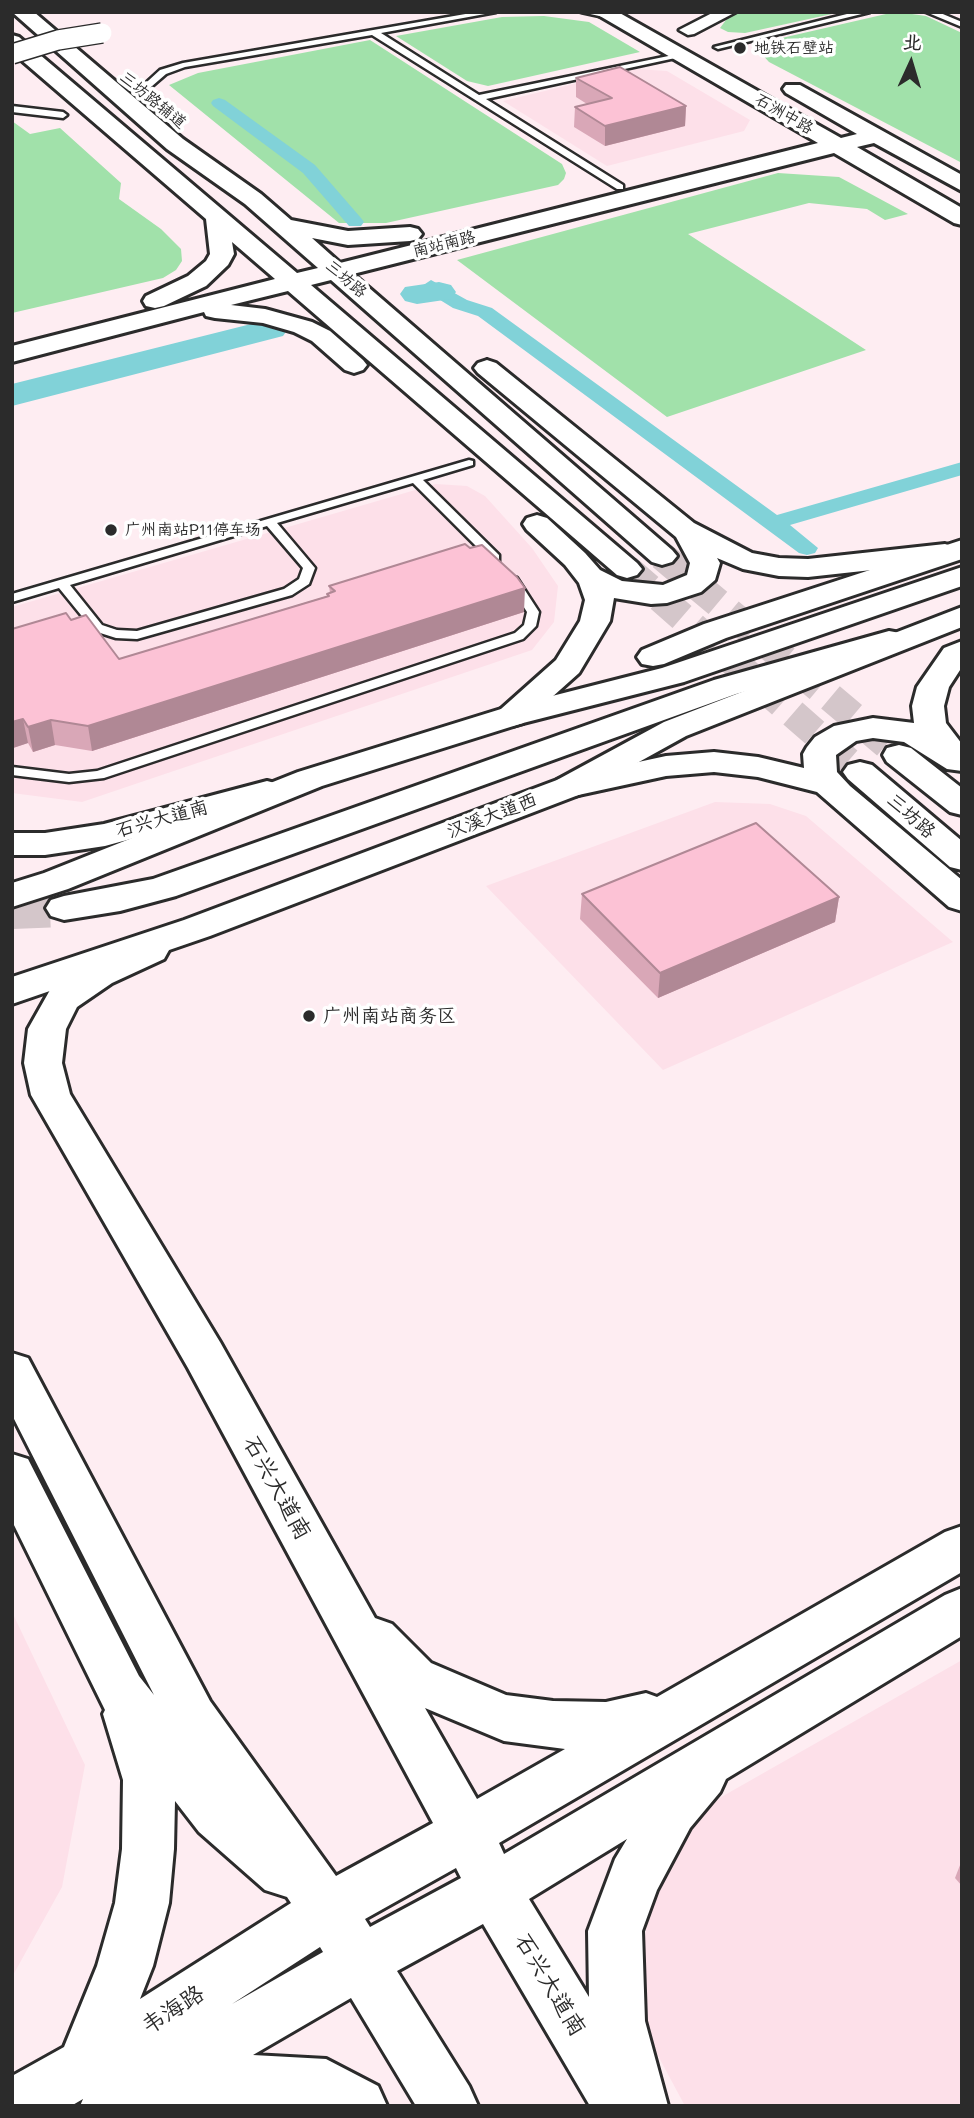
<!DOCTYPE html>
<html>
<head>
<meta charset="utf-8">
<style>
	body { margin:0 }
	#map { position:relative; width:974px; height:2118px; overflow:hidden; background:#feedf2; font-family:Mali,"LXGW WenKai TC",sans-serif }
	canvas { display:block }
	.frame { position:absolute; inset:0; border:14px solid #2b2b2b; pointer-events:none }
	.north { position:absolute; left:876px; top:28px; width:70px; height:70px; -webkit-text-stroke:5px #fff; paint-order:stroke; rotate:4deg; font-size:19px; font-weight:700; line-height:28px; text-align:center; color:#2b2b2b }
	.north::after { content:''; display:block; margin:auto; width:24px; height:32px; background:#2b2b2b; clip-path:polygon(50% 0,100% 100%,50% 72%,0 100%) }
</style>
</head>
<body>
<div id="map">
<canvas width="974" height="2118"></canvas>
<div class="frame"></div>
<div class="north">北</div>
</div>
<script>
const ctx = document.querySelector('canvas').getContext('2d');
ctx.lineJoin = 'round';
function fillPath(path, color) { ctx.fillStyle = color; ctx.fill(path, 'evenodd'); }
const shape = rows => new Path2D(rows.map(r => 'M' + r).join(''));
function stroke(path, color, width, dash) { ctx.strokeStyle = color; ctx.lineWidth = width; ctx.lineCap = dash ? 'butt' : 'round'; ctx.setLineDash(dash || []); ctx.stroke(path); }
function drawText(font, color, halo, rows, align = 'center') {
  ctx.font = font + ' Mali,"LXGW WenKai TC",sans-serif'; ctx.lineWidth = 7; ctx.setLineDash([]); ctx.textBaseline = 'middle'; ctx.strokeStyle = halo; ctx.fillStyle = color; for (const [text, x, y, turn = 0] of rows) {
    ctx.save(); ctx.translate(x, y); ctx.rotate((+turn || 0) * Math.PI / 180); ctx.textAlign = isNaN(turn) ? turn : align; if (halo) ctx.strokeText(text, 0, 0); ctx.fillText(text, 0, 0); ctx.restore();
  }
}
const built = shape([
	[636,69,667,71,750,120,744,131,607,166,503,101],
	[436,484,467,486,485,496,532,548,558,586,554,622,532,650,82,802,12,793,12,607],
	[715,802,770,804,806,816,953,942,663,1070,486,886],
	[12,1612,85,1765,62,1887,12,1977],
	[962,1660,962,2106,685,2106,648,2037,638,1980,649,1912,671,1853,695,1812]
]);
const green = shape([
	[732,12,841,12,745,33,728,32,720,28],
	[905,13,926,16,962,33,962,163,769,62,759,51,760,43,886,14],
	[544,16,589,22,640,52,488,86,467,81,396,36,502,17],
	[370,40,562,164,566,173,564,179,558,185,386,223,339,223,169,85,198,73],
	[12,121,30,134,60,128,121,183,119,199,161,229,181,249,182,261,176,270,163,278,12,313],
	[778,173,839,177,908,214,885,220,867,209,809,203,688,234,866,350,667,417,457,260]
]);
const canal = shape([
	[219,98,225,100,315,165,361,218,364,222,361,226,349,226,303,173,213,106,211,103,213,100,219,98],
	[431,280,467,300,492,308,777,515,962,462,962,475,790,525,818,548,815,553,807,555,799,553,478,316,453,308,424,290,422,286,431,280]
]);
const river = shape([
	[439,282,451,285,456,292,451,299,417,304,405,301,400,294,405,287,439,282],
	[271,319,283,322,288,329,283,336,12,406,12,384,271,319]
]);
const secondaryTunnelFar1 = shape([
	[662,556,899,755],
	[627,569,860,772]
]);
const secondaryTunnel = shape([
	[12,910,64,908]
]);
const lane = shape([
	[477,12,496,12,381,33,479,95,683,53,684,55,680,57,486,99,623,185,623,189,617,189,372,35,185,67,166,74,144,93,137,91,160,70,183,63,477,12],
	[581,12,600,12,617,17,613,19,581,12],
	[855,12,870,12,718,49,714,47,855,12],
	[926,12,938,12,962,22,962,27,926,12],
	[12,106,63,112,67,115,63,118,12,112,12,106],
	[469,460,473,461,473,465,423,480,499,555,499,561,491,561,413,483,277,523,315,568,309,584,292,595,137,639,116,638,94,631,59,588,12,602,12,594,469,460],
	[267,526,303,568,299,579,284,589,137,631,117,630,102,625,70,585,267,526],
	[513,577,517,578,539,612,536,626,523,639,104,778,69,782,12,775,12,767,69,774,97,771,515,633,524,625,527,612,507,581,513,577]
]);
const street = shape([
	[714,12,736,12,694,34,688,35,679,30,714,12]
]);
const secondary = shape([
	[12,12,34,12,183,139,261,194,291,220,348,231,410,227,418,229,422,234,418,239,410,241,348,245,312,238,340,263,818,143,593,12,618,12,841,138,857,134,786,93,783,89,786,85,800,85,962,175,962,191,874,143,857,147,962,208,962,225,954,223,834,153,353,274,672,550,677,556,672,562,662,565,652,562,331,280,311,285,637,563,642,569,637,575,627,578,617,575,288,291,231,305,265,309,312,322,330,331,363,360,367,365,363,370,354,373,345,370,312,341,294,332,263,323,215,318,206,316,204,312,12,362,12,346,275,279,232,242,234,254,228,265,206,286,164,306,155,308,146,306,143,301,146,296,188,276,206,261,210,254,206,219,12,52,12,35,19,37,297,273,318,268,245,204,167,149,12,12],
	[487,360,496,363,694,523,752,553,779,558,808,559,945,544,955,547,960,553,955,559,945,562,808,577,779,576,743,569,717,558,720,563,715,580,701,592,667,603,651,604,614,598,610,621,579,673,523,723,512,726,501,723,496,716,501,709,556,660,580,621,585,600,579,583,565,565,527,530,523,524,527,518,537,515,547,518,585,553,600,570,622,581,663,585,687,575,690,563,676,537,478,373,474,368,478,363,487,360],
	[889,631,900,633,904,640,900,647,736,694,176,896,120,911,64,920,51,916,46,908,51,900,64,896,153,879,714,680,889,631],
	[962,641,962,667,949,687,944,706,946,723,962,744,962,771,947,769,904,742,873,738,856,741,836,755,837,772,850,786,962,880,962,911,949,907,817,792,758,777,714,772,666,776,569,797,557,794,552,787,557,780,569,777,666,756,714,752,758,757,804,768,803,754,807,747,815,737,834,726,873,718,914,723,912,706,917,687,944,648,962,641],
	[899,745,911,748,962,788,962,815,950,812,887,762,883,755,887,748,899,745],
	[860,762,872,765,962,841,962,870,950,867,848,779,843,772,848,765,860,762],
	[267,781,279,784,284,791,279,798,105,846,45,855,12,855,12,833,45,833,104,824,267,781],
	[151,938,164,941,169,950,164,959,112,983,77,1007,66,1029,62,1063,70,1094,220,1342,375,1618,392,1624,431,1663,506,1695,553,1701,606,1702,646,1693,657,1697,945,1532,962,1526,962,1572,499,1843,504,1854,945,1595,962,1588,962,1636,726,1779,720,1792,690,1828,657,1890,642,1931,645,2021,668,2106,590,2106,483,1924,397,1971,469,2086,478,2106,416,2106,351,1998,253,2055,326,2059,378,2086,387,2106,80,2106,83,2099,71,2106,12,2106,12,2076,64,2047,97,1966,115,1903,122,1849,123,1780,103,1714,105,1710,12,1521,12,1454,28,1459,139,1676,154,1695,12,1415,12,1353,28,1358,210,1701,336,1876,433,1823,188,1368,31,1095,24,1063,28,1029,50,990,86,965,151,938],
	[425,1708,504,1741,565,1749,477,1799,425,1708],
	[175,1801,199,1832,265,1890,287,1897,291,1903,140,1999,153,1966,169,1903,174,1849,175,1801],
	[627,1839,615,1859,588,1931,589,1997,529,1899,627,1839],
	[456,1868,461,1878,370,1927,365,1919,456,1868],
	[320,1947,323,1952,232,2004,320,1947]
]);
const primary = shape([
	[962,540,962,559,726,638,664,664,653,666,642,664,637,657,642,650,704,624,962,540],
	[962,567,962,586,684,682,523,723,322,786,68,889,12,907,12,883,44,873,298,772,501,709,662,668,962,567],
	[962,607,962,627,686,736,581,794,210,936,12,1004,12,977,184,920,557,780,664,722,962,607]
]);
const streetBridge = shape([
	[12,54,58,40,102,33]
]);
const wall = shape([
	[576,78,686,106,685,126,605,146,574,127,575,107,587,104,576,97],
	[329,586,524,612,92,751,55,745,33,752,28,743,13,748,12,746,12,629,71,620,119,659,327,596,327,594,330,593],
	[582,894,839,897,835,922,658,998,580,919],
	[962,1860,962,1886,955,1878]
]);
const shadedWall = shape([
	[686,106,685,126,605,146,605,126],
	[525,588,524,612,92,751,88,726],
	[23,719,28,743,13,748,12,742,12,722],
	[51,720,55,745,33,752,28,727],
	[839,897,835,922,658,998,660,973]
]);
const building = shape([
	[620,67,686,106,605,126,575,107,612,98,576,78,620,67],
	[465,544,470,548,482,545,517,577,525,588,88,726,51,720,28,727,23,719,12,722,12,629,66,613,71,620,86,615,119,659,329,596,327,594,335,591,329,586,465,544],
	[756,823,839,897,660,973,582,894,756,823]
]);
const markers = [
	[740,48,7,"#2b2b2b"],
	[111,530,7,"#2b2b2b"],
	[309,1016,7,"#2b2b2b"]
];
const farPoinames = [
	["地铁石壁站",754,48],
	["广州南站P11停车场",125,530]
];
const farStreetnames = [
	["三坊路辅道",153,100,39],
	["石洲中路",784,114,30],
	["南站南路",444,244,-14],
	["三坊路",346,279,40]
];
const streetNames = [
	["汉溪大道西",492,816,-21],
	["三坊路",911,816,41],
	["石兴大道南",162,819,-15]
];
const poiNames = [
	["广州南站商务区",323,1016]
];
const nearStreetnames = [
	["石兴大道南",277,1488,61],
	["石兴大道南",550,1985,59],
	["韦海路",173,2010,-33]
];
fillPath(built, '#fde0e9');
fillPath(green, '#a1e1aa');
fillPath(canal, '#81d2d8');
fillPath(river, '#81d2d8');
stroke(secondaryTunnelFar1, '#d4c6ca', 29, [29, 15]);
stroke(secondaryTunnel, '#d4c6ca', 38, [38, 19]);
stroke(lane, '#2b2b2b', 5);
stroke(street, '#2b2b2b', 5);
stroke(secondary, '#2b2b2b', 6);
stroke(primary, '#2b2b2b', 6);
fillPath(lane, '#fff');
fillPath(street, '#fff');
fillPath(secondary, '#fff');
fillPath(primary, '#fff');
stroke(streetBridge, '#2b2b2b', 22, []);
stroke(streetBridge, '#fff', 19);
fillPath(wall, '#d9a7b7');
fillPath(shadedWall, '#b08895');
fillPath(building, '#fcc2d5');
stroke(building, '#b08895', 2);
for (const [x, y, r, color] of markers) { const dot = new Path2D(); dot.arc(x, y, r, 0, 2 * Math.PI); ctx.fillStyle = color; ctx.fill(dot); stroke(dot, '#fff', 2.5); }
drawText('16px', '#2b2b2b', '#fff', farPoinames, 'left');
drawText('16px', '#2b2b2b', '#fff', farStreetnames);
drawText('19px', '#2b2b2b', '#fff', streetNames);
drawText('19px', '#2b2b2b', '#fff', poiNames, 'left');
drawText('23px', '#2b2b2b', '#fff', nearStreetnames);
</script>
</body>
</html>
